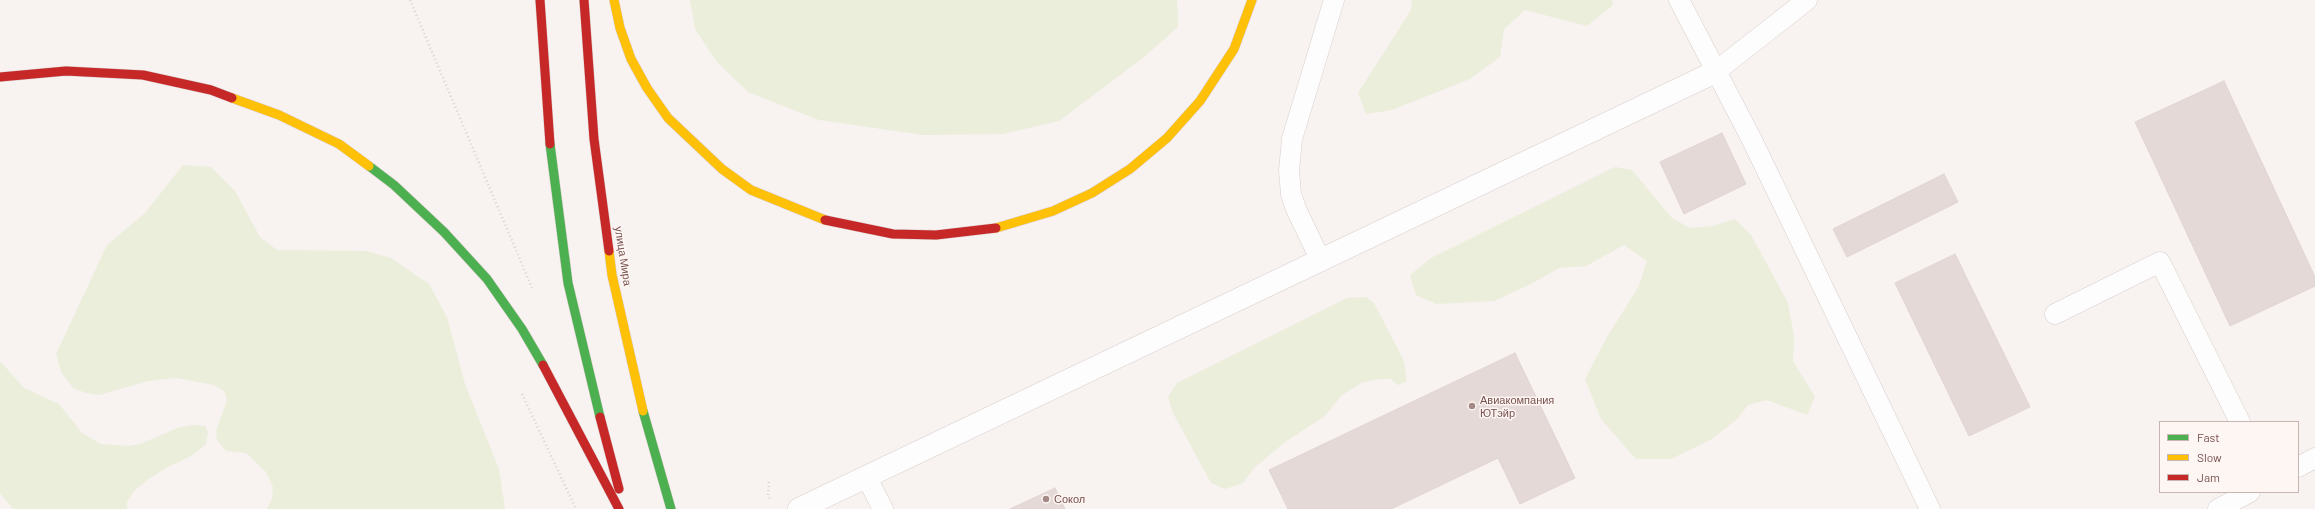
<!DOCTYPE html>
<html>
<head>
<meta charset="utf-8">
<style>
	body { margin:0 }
	#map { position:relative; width:2315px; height:509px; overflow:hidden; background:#f8f2f0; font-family:Barlow,sans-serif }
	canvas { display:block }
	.legend { position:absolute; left:2159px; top:421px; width:140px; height:72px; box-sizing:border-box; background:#fef6f3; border:1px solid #c8b4b1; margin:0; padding:5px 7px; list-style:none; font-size:12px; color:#77514f }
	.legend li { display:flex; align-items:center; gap:8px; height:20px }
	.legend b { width:20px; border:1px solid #c8b4b1 }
</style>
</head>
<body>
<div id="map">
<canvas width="2315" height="509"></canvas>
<ul class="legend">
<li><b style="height:5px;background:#4caf50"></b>Fast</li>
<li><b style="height:5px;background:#ffc107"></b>Slow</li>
<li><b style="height:5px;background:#c62828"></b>Jam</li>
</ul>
</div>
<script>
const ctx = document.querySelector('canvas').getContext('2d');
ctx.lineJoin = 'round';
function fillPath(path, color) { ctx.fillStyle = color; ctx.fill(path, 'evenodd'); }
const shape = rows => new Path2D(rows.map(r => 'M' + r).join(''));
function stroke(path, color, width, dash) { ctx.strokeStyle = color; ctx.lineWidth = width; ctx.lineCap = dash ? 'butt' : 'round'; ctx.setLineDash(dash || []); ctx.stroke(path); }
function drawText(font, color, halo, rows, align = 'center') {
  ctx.font = font + ' Barlow,sans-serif'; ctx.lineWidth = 3; ctx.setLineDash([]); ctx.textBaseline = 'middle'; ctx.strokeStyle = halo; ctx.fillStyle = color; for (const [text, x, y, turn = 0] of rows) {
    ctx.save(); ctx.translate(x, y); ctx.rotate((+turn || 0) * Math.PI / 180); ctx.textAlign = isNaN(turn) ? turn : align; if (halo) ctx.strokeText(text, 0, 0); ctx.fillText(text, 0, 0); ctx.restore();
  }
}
const green = shape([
	[690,0,1177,0,1178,27,1144,57,1059,121,1003,134,923,135,819,120,748,92,717,62,695,29],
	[1412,0,1612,0,1613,5,1587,26,1525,10,1504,29,1500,57,1470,79,1392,110,1366,114,1358,93,1411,10],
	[183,165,211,167,235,191,260,237,277,250,366,251,391,258,429,284,447,317,465,384,499,469,505,509,267,509,272,499,273,487,266,472,246,453,226,451,217,440,216,431,227,400,224,391,214,385,176,378,148,381,99,395,86,393,73,388,61,372,56,354,107,245,145,213],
	[1615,167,1632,170,1672,218,1690,228,1713,226,1735,219,1751,235,1788,303,1794,336,1793,361,1815,397,1807,415,1767,400,1748,405,1737,419,1712,439,1671,459,1636,459,1601,419,1585,379,1607,337,1639,286,1647,261,1624,245,1586,266,1559,268,1529,285,1494,301,1436,304,1416,295,1410,275,1431,258],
	[1366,297,1374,303,1404,361,1407,381,1398,385,1391,379,1379,379,1361,383,1341,396,1325,416,1285,442,1254,468,1243,483,1225,489,1211,483,1173,413,1168,397,1177,383,1347,298],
	[0,361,24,388,59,404,82,433,101,444,129,446,140,444,180,427,194,425,205,426,208,432,206,444,191,456,166,468,146,481,134,491,127,502,127,509,13,509,0,493]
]);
const building = shape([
	[2224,81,2315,277,2315,286,2230,326,2135,122,2224,81],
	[1722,133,1746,184,1684,214,1660,162,1722,133],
	[1944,174,1958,202,1847,257,1833,229,1944,174],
	[1955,254,2030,407,1969,436,1895,283,1955,254],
	[1515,353,1575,478,1520,504,1498,458,1391,509,1288,509,1269,470,1515,353],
	[1055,488,1065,509,1010,509,1055,488]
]);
const path = shape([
	[410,0,532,288],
	[522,394,576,509],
	[769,482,768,495,770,499]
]);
const lane = shape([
	[1679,0,1752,140,1930,509],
	[1715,72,1807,0],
	[1321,261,1296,209,1291,194,1289,171,1292,139,1334,0],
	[2055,314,2160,262,2240,422],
	[2298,467,2315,458],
	[867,478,883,509],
	[2218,509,2250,492]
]);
const street = shape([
	[799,509,1715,72]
]);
const fast = shape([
	[550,144,568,283,600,417],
	[369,166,394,185,444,232,487,279,522,329,543,365],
	[643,411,671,509]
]);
const slow = shape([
	[614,0,620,28,631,59,647,88,668,118,722,169,751,190,825,220],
	[232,98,279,115,339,144,369,166],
	[996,228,1053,211,1092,193,1130,169,1167,138,1200,101,1234,49,1252,0],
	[609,251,612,275,643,411]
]);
const jam = shape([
	[540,0,550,144],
	[584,0,594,139,609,251],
	[0,77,66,71,143,75,211,90,232,98],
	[825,220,893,234,936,235,996,228],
	[543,365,619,509],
	[600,417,619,489]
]);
const markers = [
	[1472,406,4,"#a48987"],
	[1046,499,4,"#a48987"]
];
const streetNames = [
	["улица Мира",623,256,81]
];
const poiNames = [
	["Авиакомпания",1480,400],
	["ЮТэйр",1480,413],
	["Сокол",1054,499]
];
fillPath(green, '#ebeedb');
fillPath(building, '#e5d9d7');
stroke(building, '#e1d4d2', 1);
stroke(lane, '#d8cecc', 21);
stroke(street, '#d8cecc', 23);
stroke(fast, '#d9cdcc', 10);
stroke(slow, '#d9cdcc', 10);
stroke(jam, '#d9cdcc', 10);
stroke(path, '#dbd1d0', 2.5, [1, 3]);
stroke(lane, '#fefdfd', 20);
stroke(street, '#fefdfd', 22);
stroke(fast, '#4caf50', 9);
stroke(slow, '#ffc107', 9);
stroke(jam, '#c62828', 9);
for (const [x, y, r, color] of markers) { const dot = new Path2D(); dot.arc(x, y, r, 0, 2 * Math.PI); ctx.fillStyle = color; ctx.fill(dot); stroke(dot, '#fef6f3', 1.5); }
drawText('11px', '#77514f', '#fef6f3', streetNames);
drawText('11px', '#77514f', '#fef6f3', poiNames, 'left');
</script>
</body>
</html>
